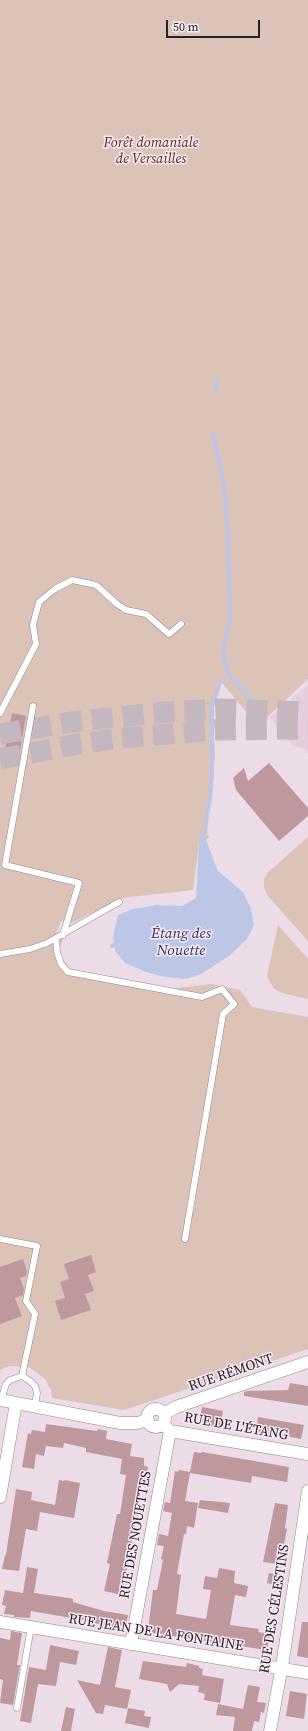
<!DOCTYPE html>
<html>
<head>
<meta charset="utf-8">
<style>
	body { margin:0 }
	#map { position:relative; width:308px; height:1731px; overflow:hidden; background:#ecdce7; font-family:"Source Serif 4",serif }
	canvas { display:block }
	.scale { position:absolute; left:166px; top:20px; width:94px; height:18px; box-sizing:border-box; border:2px solid #282226; border-top:0; padding-left:5px; font-size:12px; line-height:14px; white-space:nowrap; color:#282226; -webkit-text-stroke:3px #f9e9f4; paint-order:stroke }
</style>
</head>
<body>
<div id="map">
<canvas width="308" height="1731"></canvas>
<div class="scale">50 m</div>
</div>
<script>
const ctx = document.querySelector('canvas').getContext('2d');
ctx.lineJoin = 'round';
function fillPath(path, color) { ctx.fillStyle = color; ctx.fill(path, 'evenodd'); }
const shape = rows => new Path2D(rows.map(r => 'M' + r).join(''));
function stroke(path, color, width, dash) { ctx.strokeStyle = color; ctx.lineWidth = width; ctx.lineCap = dash ? 'butt' : 'round'; ctx.setLineDash(dash || []); ctx.stroke(path); }
function drawText(font, color, halo, rows, align = 'center') {
  ctx.font = font + ' "Source Serif 4",serif'; ctx.lineWidth = 3; ctx.setLineDash([]); ctx.textBaseline = 'middle'; ctx.strokeStyle = halo; ctx.fillStyle = color; for (const [text, x, y, turn = 0] of rows) {
    ctx.save(); ctx.translate(x, y); ctx.rotate((+turn || 0) * Math.PI / 180); ctx.textAlign = isNaN(turn) ? turn : align; if (halo) ctx.strokeText(text, 0, 0); ctx.fillText(text, 0, 0); ctx.restore();
  }
}
const built = shape([
	[308,685,308,754,305,749,293,746,270,717]
]);
const green = shape([
	[0,0,308,0,308,679,258,726,222,683,213,710,215,758,207,834,209,837,206,840,199,842,193,890,122,898,69,924,61,921,55,937,63,939,60,949,61,957,71,969,170,989,212,984,240,990,252,1007,308,1017,308,1349,124,1410,52,1398,51,1390,45,1379,29,1367,9,1366,0,1370],
	[308,837,308,941,268,896,264,888,264,879,268,872],
	[278,925,308,959,308,999,282,993,274,989,267,976]
]);
const water = shape([
	[206,840,218,871,243,892,251,909,254,925,247,939,229,956,201,974,186,979,165,977,146,972,125,963,115,951,113,936,118,915,133,909,157,905,182,906,196,898,199,842]
]);
const stream = shape([
	[216,389,217,381],
	[213,434,224,485,228,535,230,618,223,652,228,674,262,712],
	[202,841,210,799,212,776,212,706,220,681],
	[112,946,114,945]
]);
const building = shape([
	[12,713,26,716,19,757,4,754],
	[269,763,308,808,308,816,279,841,236,790,233,778,244,768,248,781],
	[91,1255,96,1272,88,1275,94,1291,85,1294,91,1310,61,1320,55,1301,65,1298,60,1282,69,1279,64,1264],
	[23,1259,27,1272,26,1276,20,1278,24,1289,23,1295,15,1298,22,1316,0,1324,0,1267],
	[290,1383,308,1386,308,1406,244,1396,244,1392,247,1391,288,1390],
	[202,1407,223,1411,220,1428,199,1424],
	[258,1417,304,1425,301,1439,285,1436,286,1432,267,1430,266,1433,256,1431],
	[46,1424,97,1431,98,1429,107,1431,106,1439,132,1444,130,1456,144,1458,144,1466,148,1467,147,1473,150,1473,148,1485,142,1484,122,1595,104,1591,110,1564,107,1563,117,1514,120,1514,126,1475,120,1474,122,1459,86,1452,86,1448,64,1443,63,1448,46,1446,44,1456,36,1454,34,1469,22,1467,28,1433,31,1434,32,1430,45,1432],
	[194,1452,201,1453,202,1452,289,1467,287,1482,252,1476,251,1483,190,1473,185,1501,198,1503,194,1528,187,1526,186,1534,184,1534,177,1574,181,1575,176,1614,206,1619,211,1590,203,1589,205,1576,217,1578,219,1568,235,1571,234,1583,248,1586,246,1597,235,1595,230,1625,259,1629,258,1632,270,1634,267,1650,152,1633,152,1631,148,1630,153,1590,157,1590,163,1560,161,1559,164,1546,157,1545,159,1534,168,1536,172,1513,163,1511,165,1502,170,1503,175,1471,178,1472,179,1470,190,1472],
	[59,1480,64,1481,65,1480,80,1483,74,1518,40,1512,37,1531,26,1529,19,1571,2,1569,5,1555,6,1555,16,1489,32,1492,31,1500,55,1505],
	[200,1500,230,1503,228,1513,198,1508],
	[275,1503,288,1505,285,1528,287,1529,284,1544,281,1543,278,1564,263,1562],
	[27,1567,38,1569,34,1593,69,1598,73,1599,73,1602,104,1611,128,1615,126,1626,115,1625,115,1627,94,1623,94,1622,31,1611,30,1618,14,1617,14,1615,4,1614,6,1606,2,1605,5,1590,23,1593],
	[269,1573,282,1575,280,1586,267,1583],
	[302,1622,308,1622,308,1658,297,1656],
	[11,1631,22,1633,17,1665,20,1665,13,1705,0,1703,3,1680,0,1679,0,1638,10,1640],
	[50,1645,79,1651,76,1665,60,1662,56,1686,38,1684,31,1723,20,1721,29,1667,46,1670],
	[108,1647,122,1650,115,1687,131,1690,127,1709,105,1705,103,1714,96,1713,77,1680,100,1685],
	[143,1661,186,1667,187,1663,199,1666,199,1668,203,1669,202,1675,224,1679,220,1703,204,1700,205,1694,198,1692,199,1686,179,1684,170,1692,167,1684,139,1679],
	[248,1685,260,1687,257,1702,266,1703,264,1713,261,1712,259,1722,254,1721,252,1731,233,1731,235,1717,216,1715,218,1704,243,1709],
	[290,1691,307,1694,304,1719,286,1716],
	[66,1707,75,1709,71,1731,61,1731],
	[128,1708,145,1711,144,1716,151,1717,149,1728,125,1723]
]);
const highwayTunnel = shape([
	[0,734,77,721,165,712,218,709,308,712],
	[0,759,78,744,121,738,215,730,308,729]
]);
const lane = shape([
	[33,706,5,865,79,883,63,935],
	[0,713,36,644,33,625,39,602,55,589,72,580,96,585,117,604,126,610,146,614,169,634,181,624],
	[56,939,57,952,61,964,68,972,202,997,222,989,234,1004,223,1014,185,1239],
	[0,954,30,949,47,943,119,902],
	[0,1239,37,1246,26,1301,35,1314,22,1376],
	[1,1400,6,1384,10,1380,22,1376,30,1381,35,1386,37,1393,35,1407],
	[17,1708,31,1627]
]);
const street = shape([
	[0,1400,120,1423,137,1423,148,1420],
	'147 1418a9 9 0 1 1 18 0a9 9 0 1 1-18 0Z',
	[164,1414,176,1407,308,1362],
	[163,1424,170,1431,308,1454],
	[0,1497,16,1403],
	[0,1622,308,1673],
	[131,1644,170,1431],
	[270,1731,283,1660,308,1491]
]);
const parkNames = [
	["Forêt domaniale",151,143],
	["de Versailles",151,159]
];
const streetNames = [
	["RUE RÉMONT",231,1373,-19],
	["RUE DE L'ÉTANG",236,1427,10],
	["RUE DES NOUETTES",136,1535,-80],
	["RUE DES CÉLESTINS",275,1609,-81],
	["RUE JEAN DE LA FONTAINE",156,1633,9]
];
const waterNames = [
	["Étang des",181,934],
	["Nouette",181,951]
];
fillPath(built, '#e4cedd');
fillPath(green, '#dcc3b8');
fillPath(water, '#bcc7e7');
stroke(stream, '#bcc7e7', 4);
fillPath(building, '#be989d');
stroke(highwayTunnel, '#c5b7c0', 21, [21, 10]);
stroke(lane, '#91838c', 7);
stroke(street, '#91838c', 13);
stroke(lane, '#fff', 6);
stroke(street, '#fff', 12);
drawText('italic 14px', '#592a15', '#f9e9f4', parkNames);
drawText('14px', '#282226', '#f9e9f4', streetNames);
drawText('italic 15px', '#2a3660', '#f9e9f4', waterNames);
</script>
</body>
</html>
